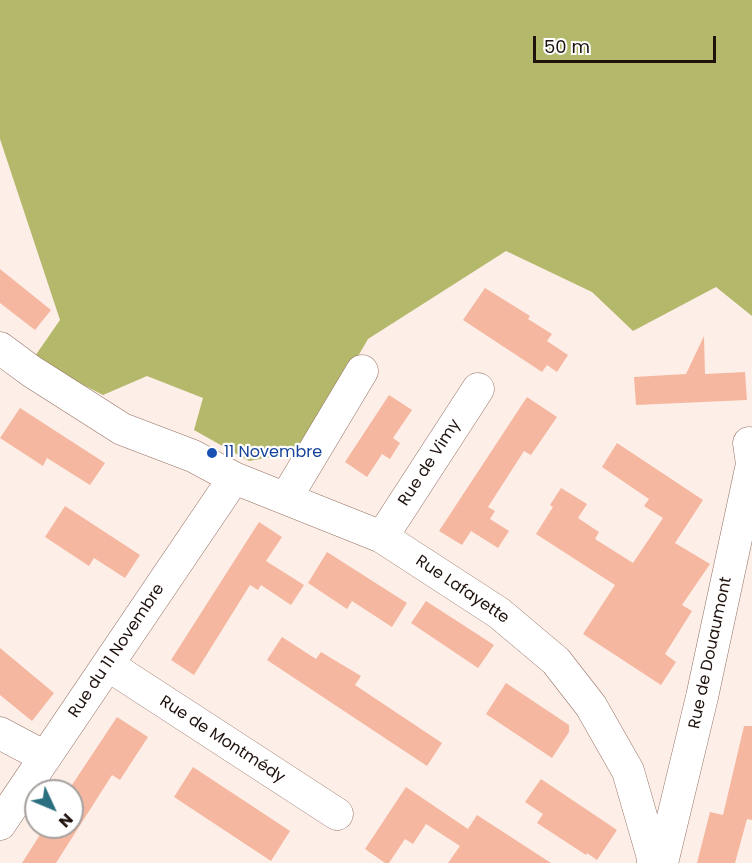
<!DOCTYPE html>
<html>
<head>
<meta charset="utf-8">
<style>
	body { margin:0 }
	#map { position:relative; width:752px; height:863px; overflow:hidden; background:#feeee8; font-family:Poppins,sans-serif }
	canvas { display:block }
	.north { position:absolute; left:24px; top:779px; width:60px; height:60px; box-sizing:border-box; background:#fff; border:2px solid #a6a19f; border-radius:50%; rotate:134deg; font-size:16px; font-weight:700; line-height:24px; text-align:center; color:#20130e }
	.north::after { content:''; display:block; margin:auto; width:21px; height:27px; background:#2b6e7f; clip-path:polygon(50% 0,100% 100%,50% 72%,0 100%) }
	.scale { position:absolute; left:533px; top:36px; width:183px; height:27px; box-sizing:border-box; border:3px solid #20130e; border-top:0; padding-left:8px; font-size:18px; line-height:21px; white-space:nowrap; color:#20130e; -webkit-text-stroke:4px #fff; paint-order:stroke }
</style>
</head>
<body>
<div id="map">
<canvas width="752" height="863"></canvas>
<div class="north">N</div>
<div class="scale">50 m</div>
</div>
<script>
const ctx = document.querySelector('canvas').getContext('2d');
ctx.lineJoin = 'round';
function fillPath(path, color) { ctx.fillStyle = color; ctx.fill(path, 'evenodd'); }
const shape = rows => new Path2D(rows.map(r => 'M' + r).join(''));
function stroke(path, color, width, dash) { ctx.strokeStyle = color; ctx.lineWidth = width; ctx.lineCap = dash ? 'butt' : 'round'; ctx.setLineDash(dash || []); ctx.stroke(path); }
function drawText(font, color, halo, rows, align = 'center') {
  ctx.font = font + ' Poppins,sans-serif'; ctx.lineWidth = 4.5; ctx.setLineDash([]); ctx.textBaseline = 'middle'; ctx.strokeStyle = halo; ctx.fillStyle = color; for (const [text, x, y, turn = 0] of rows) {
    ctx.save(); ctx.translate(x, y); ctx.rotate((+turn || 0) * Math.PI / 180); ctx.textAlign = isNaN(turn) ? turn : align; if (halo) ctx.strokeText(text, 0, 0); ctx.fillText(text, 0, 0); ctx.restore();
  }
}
const forest = shape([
	[0,0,752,0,752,316,716,287,633,331,592,292,506,251,368,339,303,451,249,461,194,430,203,398,147,376,103,395,33,359,60,320,0,139]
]);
const building = shape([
	[0,269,51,310,35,330,0,303],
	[485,288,530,316,528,319,552,334,547,341,568,355,557,372,547,365,542,372,463,320],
	[704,336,705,374,745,372,747,400,636,405,634,377,686,374],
	[389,395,412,410,393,438,400,443,390,459,382,454,367,477,345,462],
	[527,397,557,417,531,455,524,451,488,507,495,511,490,519,509,531,498,548,471,531,462,545,439,531],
	[20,408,105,463,90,485,47,458,43,466,0,438],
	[617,443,703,500,675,543,710,564,682,605,692,611,665,654,676,662,661,685,583,634,615,585,536,534,553,507,550,505,561,488,587,504,578,518,599,532,595,539,633,563,663,518,644,506,649,499,602,467],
	[65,506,140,555,125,578,94,558,89,566,45,537],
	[259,522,282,537,266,561,304,585,291,605,261,585,258,590,250,585,194,675,171,660],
	[327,552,407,603,392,627,352,601,347,609,308,583],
	[426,601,494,645,478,668,411,623],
	[282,637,316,659,321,652,361,676,355,685,442,743,427,766,267,660],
	[0,648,54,693,32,721,0,695],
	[506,683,569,725,569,732,552,758,486,714],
	[117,717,148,737,120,780,112,775,56,863,22,863,45,827,72,827,72,791,68,791],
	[744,726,752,726,752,820,747,819,735,863,697,863,710,812,723,815],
	[193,767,290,831,271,861,174,797],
	[541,779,617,830,597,860,587,853,586,855,537,823,543,814,525,802],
	[406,787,468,829,477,815,551,863,448,863,460,846,426,824,413,844,405,839,389,863,385,863,365,849]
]);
const minor = shape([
	[0,348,31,371,122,429,193,456,234,478,382,537,499,613,556,661,591,706,628,771,652,854,653,863],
	[286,498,362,371],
	[382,537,478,389],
	[108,665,337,814],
	[0,733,45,757],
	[0,824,234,478],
	[662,863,702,697,752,464,749,443]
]);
const markers = [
	[212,453,6,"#1a4fb4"]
];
const transitNames = [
	["11 Novembre",224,453]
];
const streetNames = [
	["Rue de Vimy",430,463,-57],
	["Rue Lafayette",462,590,34],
	["Rue du 11 Novembre",117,651,-56],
	["Rue de Douaumont",711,653,-78],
	["Rue de Montmédy",222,740,33]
];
fillPath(forest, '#b3b86a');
fillPath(building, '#f5b79f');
stroke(minor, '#947164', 33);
stroke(minor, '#fff', 32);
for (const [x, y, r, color] of markers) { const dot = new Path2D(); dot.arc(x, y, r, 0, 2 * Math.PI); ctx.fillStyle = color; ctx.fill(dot); stroke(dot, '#fff', 2); }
drawText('16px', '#164399', '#fff', transitNames, 'left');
drawText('16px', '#20130e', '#fff', streetNames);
</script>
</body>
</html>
